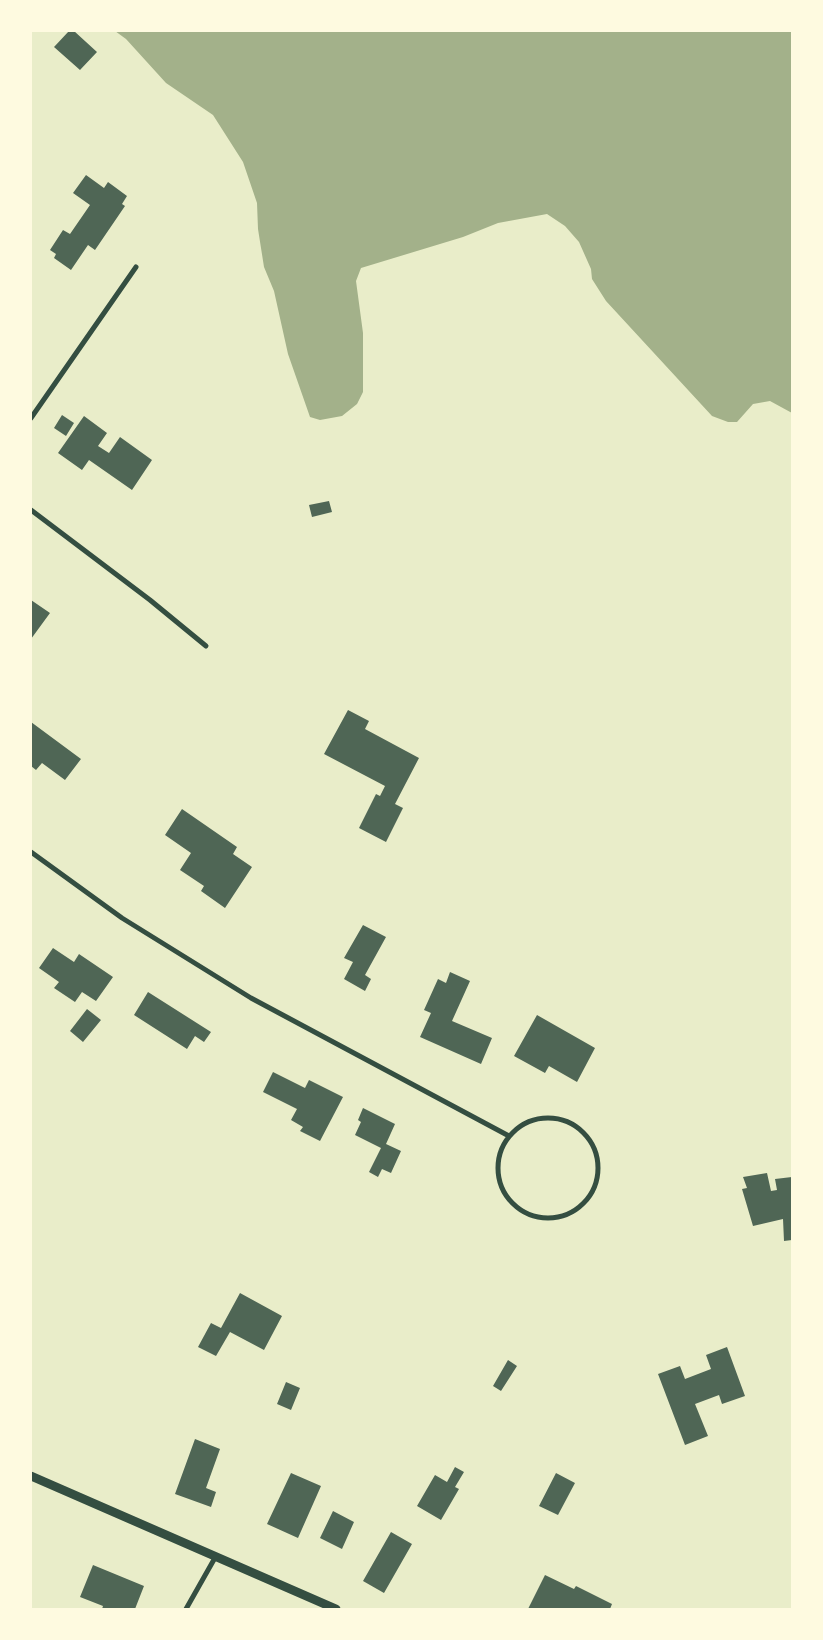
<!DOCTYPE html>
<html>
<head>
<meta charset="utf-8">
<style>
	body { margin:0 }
	#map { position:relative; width:823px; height:1640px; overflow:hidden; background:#e9edc9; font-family:"IBM Plex Serif",serif }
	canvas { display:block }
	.frame { position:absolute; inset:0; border:32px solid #fefae0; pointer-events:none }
</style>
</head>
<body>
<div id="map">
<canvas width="823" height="1640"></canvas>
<div class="frame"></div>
</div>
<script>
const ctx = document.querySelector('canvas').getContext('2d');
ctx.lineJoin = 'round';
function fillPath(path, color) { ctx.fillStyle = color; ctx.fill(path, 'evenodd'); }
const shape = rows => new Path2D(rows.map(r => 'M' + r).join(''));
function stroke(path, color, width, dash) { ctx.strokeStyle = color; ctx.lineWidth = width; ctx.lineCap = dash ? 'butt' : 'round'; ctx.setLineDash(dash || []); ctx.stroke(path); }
const water = shape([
	[115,31,792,31,792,413,770,401,753,404,737,422,728,422,712,416,606,301,592,279,591,269,579,242,565,226,547,214,498,223,463,237,361,268,356,281,363,333,363,392,357,404,342,416,320,420,310,417,288,354,274,291,264,267,258,229,257,203,243,162,213,115,166,83,126,39]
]);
const building = shape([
	[69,31,74,31,97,52,80,70,54,47],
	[86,175,104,188,108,182,127,196,122,204,125,206,95,250,88,245,71,270,54,258,56,254,50,250,63,230,70,234,90,205,73,193],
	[62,415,74,423,66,436,54,428],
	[84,416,107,433,98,446,109,453,120,437,152,460,132,490,89,460,82,470,58,453],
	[329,501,332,512,312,517,309,505],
	[31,600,50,613,31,639],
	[348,710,369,721,365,729,419,758,395,804,403,808,386,842,359,828,376,794,380,796,385,786,324,754],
	[31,722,81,759,65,780,42,763,36,770,31,766],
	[182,809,237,847,233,854,252,867,225,908,201,891,204,886,180,870,191,853,165,835],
	[363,925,386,937,365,975,371,979,365,991,344,979,353,962,344,958],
	[53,948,74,962,79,954,113,977,96,1001,82,992,75,1002,54,988,59,982,39,968],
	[450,972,470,981,452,1021,492,1038,481,1064,420,1037,431,1013,424,1010,438,979,446,983],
	[148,992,211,1032,204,1042,195,1036,187,1049,134,1015],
	[87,1009,101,1020,83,1042,70,1031],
	[537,1015,595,1048,577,1082,549,1066,545,1073,514,1056],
	[273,1072,305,1088,309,1080,343,1097,320,1141,300,1131,303,1127,291,1120,297,1109,263,1092],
	[363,1108,395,1124,386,1144,401,1151,391,1173,382,1169,378,1177,369,1172,381,1148,355,1135,361,1122,358,1120],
	[767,1173,771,1191,777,1190,775,1179,792,1177,792,1240,784,1241,783,1219,753,1226,742,1189,747,1188,743,1177],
	[240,1293,282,1316,264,1350,230,1332,216,1356,198,1347,211,1323,221,1328],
	[727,1347,745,1396,722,1404,719,1395,695,1404,708,1436,685,1445,658,1374,680,1366,685,1379,711,1369,706,1355],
	[508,1360,517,1366,501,1391,493,1386],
	[286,1382,300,1388,291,1410,277,1404],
	[195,1439,220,1449,206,1488,216,1492,211,1507,175,1494],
	[455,1467,464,1472,455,1487,459,1489,441,1520,417,1506,435,1475,447,1482],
	[291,1473,321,1486,298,1538,267,1524],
	[556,1473,575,1483,558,1515,539,1506],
	[333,1511,354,1522,342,1549,320,1538],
	[391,1532,412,1544,384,1593,363,1581],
	[93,1565,144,1586,135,1609,102,1609,103,1606,80,1597],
	[545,1575,574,1589,576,1586,612,1604,610,1609,528,1609]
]);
const minor = shape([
	[31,418,136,267],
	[31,510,150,600,206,646],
	[31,852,122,918,251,998,509,1136],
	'498 1168a50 50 0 1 1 100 0a50 50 0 1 1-100 0Z',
	[186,1609,216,1556]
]);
const tertiary = shape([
	[31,1476,336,1609]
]);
fillPath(water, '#a3b18a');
fillPath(building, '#4f6655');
stroke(minor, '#344e41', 5);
stroke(tertiary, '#344e41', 9);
</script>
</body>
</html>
